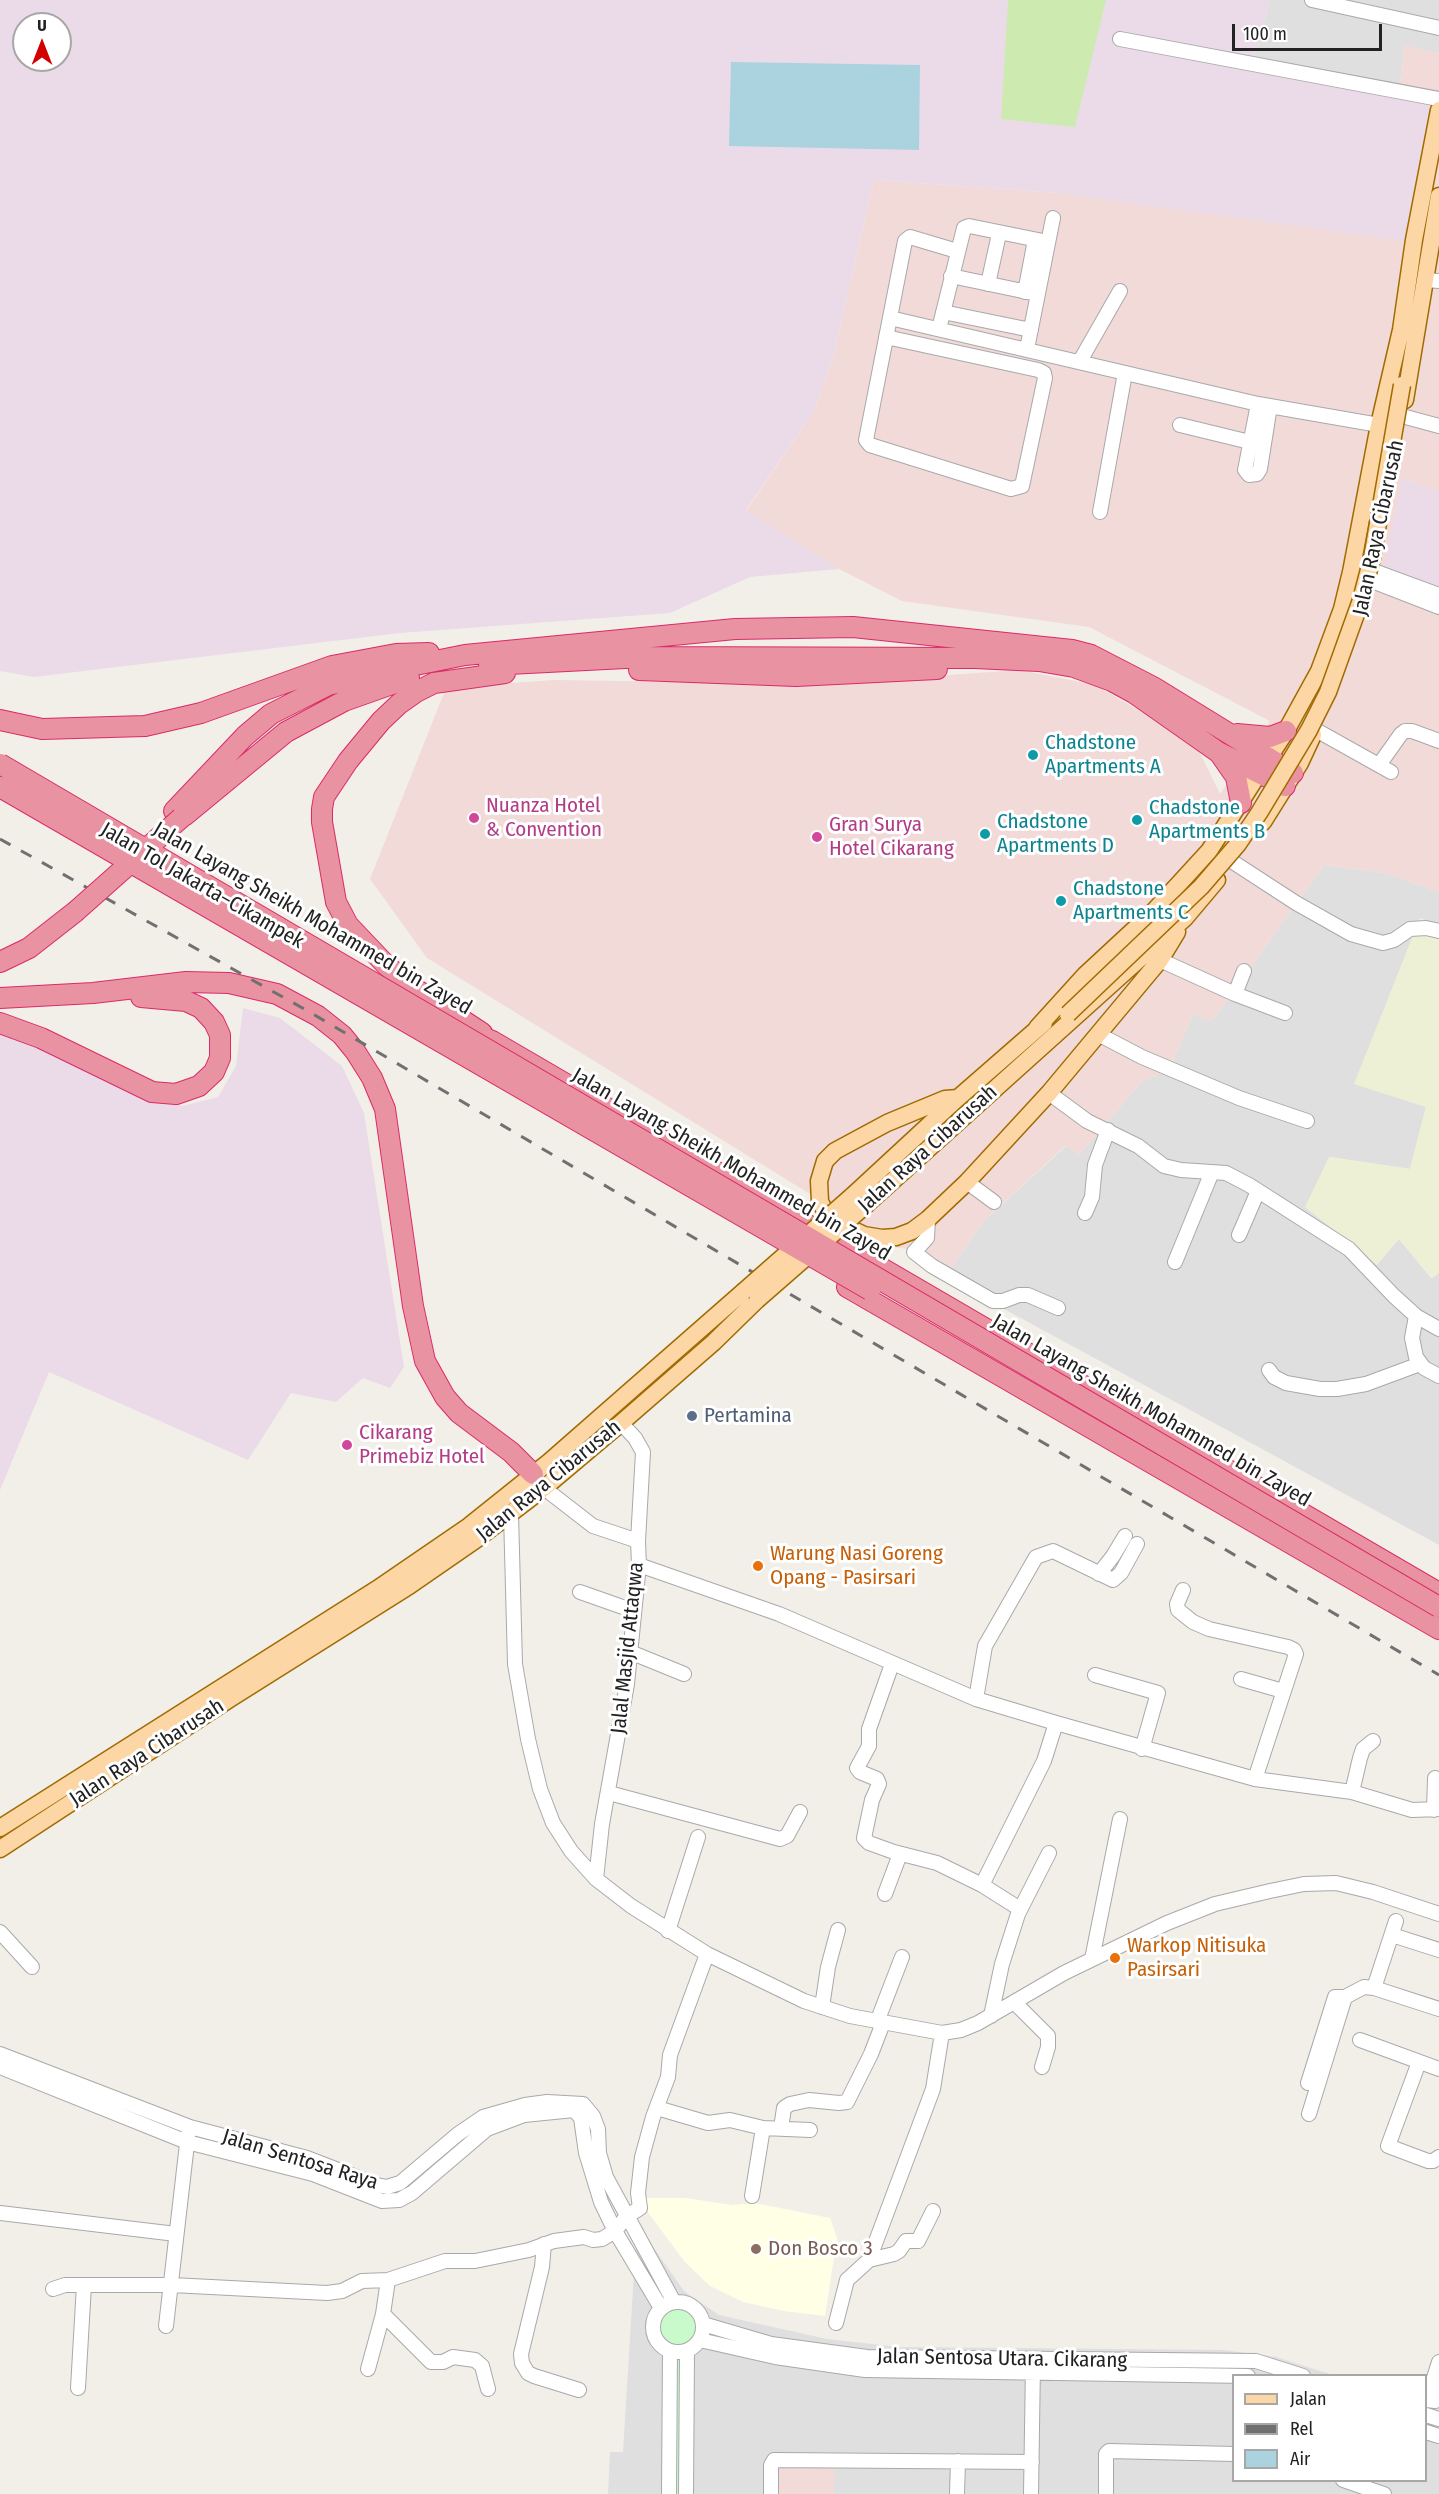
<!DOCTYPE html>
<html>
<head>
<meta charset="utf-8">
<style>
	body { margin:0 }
	#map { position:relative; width:1439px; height:2494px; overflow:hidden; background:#f2efe9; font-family:"Fira Sans Condensed",sans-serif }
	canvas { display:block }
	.legend { position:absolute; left:1232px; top:2374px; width:195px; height:108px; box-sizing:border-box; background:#fff; border:2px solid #a7a7a7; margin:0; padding:8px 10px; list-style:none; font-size:18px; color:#222 }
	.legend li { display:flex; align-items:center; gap:12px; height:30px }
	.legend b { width:30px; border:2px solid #a7a7a7 }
	.north { position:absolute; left:12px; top:12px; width:60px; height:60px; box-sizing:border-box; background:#fff; border:2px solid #a7a7a7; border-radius:50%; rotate:0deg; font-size:16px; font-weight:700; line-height:24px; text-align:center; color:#222 }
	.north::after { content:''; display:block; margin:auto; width:21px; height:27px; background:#d40000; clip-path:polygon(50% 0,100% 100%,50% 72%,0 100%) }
	.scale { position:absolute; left:1232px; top:24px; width:150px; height:27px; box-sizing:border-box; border:3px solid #222; border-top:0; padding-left:8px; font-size:18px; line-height:21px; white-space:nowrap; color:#222; -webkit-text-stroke:4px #fff; paint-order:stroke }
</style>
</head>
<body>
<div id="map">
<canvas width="1439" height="2494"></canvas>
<ul class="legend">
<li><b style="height:8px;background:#fcd6a4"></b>Jalan</li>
<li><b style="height:8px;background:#707070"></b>Rel</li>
<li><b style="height:16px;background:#aad3df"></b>Air</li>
</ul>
<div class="north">U</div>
<div class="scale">100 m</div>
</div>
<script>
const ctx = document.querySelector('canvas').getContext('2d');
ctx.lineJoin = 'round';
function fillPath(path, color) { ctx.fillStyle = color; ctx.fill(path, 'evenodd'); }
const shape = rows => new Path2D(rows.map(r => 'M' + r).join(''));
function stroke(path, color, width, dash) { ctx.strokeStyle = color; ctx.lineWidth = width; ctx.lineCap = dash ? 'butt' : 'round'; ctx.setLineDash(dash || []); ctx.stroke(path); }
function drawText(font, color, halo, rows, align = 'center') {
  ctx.font = font + ' "Fira Sans Condensed",sans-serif'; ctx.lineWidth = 6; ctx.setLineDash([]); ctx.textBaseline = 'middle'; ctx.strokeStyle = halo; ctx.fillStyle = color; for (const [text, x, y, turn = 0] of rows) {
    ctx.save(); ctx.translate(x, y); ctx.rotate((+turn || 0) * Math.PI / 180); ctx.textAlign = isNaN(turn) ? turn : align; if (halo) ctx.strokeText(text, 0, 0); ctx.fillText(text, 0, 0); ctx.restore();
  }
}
const residential = shape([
	[1270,0,1439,0,1439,54,1405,46,1399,89,1253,65],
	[1324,865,1385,873,1439,892,1439,925,1420,919,1355,1084,1426,1107,1410,1169,1330,1157,1377,1264,1399,1239,1431,1278,1439,1273,1439,1545,945,1277,983,1222,1066,1146,1079,1155,1141,1082,1169,1070,1193,1014,1212,1021],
	[637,2224,684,2291,719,2315,827,2339,899,2347,1224,2350,1276,2357,1333,2375,1234,2376,1234,2480,1426,2480,1426,2405,1439,2409,1439,2494,608,2494,610,2452,623,2452]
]);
const commercial = shape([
	[1405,45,1439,54,1439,492,1402,478,1439,606,1439,892,1385,873,1324,865,1212,1021,1193,1014,1169,1070,1141,1082,1079,1155,1065,1146,983,1222,945,1277,907,1249,857,1242,821,1212,810,1194,427,958,370,879,444,693,469,686,554,680,820,684,1019,670,1096,685,1146,715,1200,753,1220,794,1270,721,1089,627,902,601,839,569,746,511,814,411,834,354,874,180,1058,193,1399,89],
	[774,2460,834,2461,834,2494,773,2494]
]);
const industrial = shape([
	[0,0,1270,0,1253,65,1433,93,1404,241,1058,193,874,180,834,354,814,411,746,510,839,569,750,577,670,613,400,633,34,677,0,671],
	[24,24,60,24,60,60,24,60],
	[1402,478,1439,492,1439,606,1381,582],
	[243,1008,280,1018,342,1066,364,1113,404,1367,390,1388,363,1378,336,1402,291,1393,248,1460,49,1372,0,1490,0,1023,100,1066,182,1106,218,1097,236,1066]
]);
const education = shape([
	[644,2198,686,2198,732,2205,755,2203,830,2218,837,2238,825,2316,784,2311,743,2302,710,2286,684,2261,647,2211]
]);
const farmland = shape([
	[1420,918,1439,925,1439,1273,1432,1278,1399,1239,1377,1265,1305,1207,1329,1157,1410,1169,1426,1107,1354,1084]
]);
const grass = shape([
	[1008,0,1106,0,1075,127,1001,119]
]);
const park = shape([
	'656 2326a21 21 0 1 1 42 0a21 21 0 1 1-42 0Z',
	[672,2353,685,2353,683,2494,672,2494]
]);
const water = shape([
	[731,62,920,65,919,150,729,146]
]);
const minor = shape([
	[1312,0,1439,28],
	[1120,39,1439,99],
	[951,276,1037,294],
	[1426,280,1439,281],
	[988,284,999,234],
	[1025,292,1035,240],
	[943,312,1031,330],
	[890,318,1258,404,1379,425],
	[939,329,964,228,969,226,1048,242],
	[886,337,1038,370,1044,373,1045,378,1022,486,1011,489,870,445,866,440,905,241,910,237,957,251],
	[1027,349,1053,218],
	[1080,361,1120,291],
	[1258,404,1245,470,1249,475,1257,474,1260,469,1270,406],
	[1402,416,1439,426],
	[1180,425,1258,444],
	[1100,512,1125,373],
	[1374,571,1439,595],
	[1372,581,1439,607],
	[1316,730,1391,772],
	[1379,765,1401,734,1405,731,1412,731,1439,741],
	[1233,862,1296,903,1351,934,1383,943,1394,940,1410,929,1426,928,1439,931],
	[1160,960,1235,994,1285,1013],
	[1235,994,1244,971],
	[1098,1034,1142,1057,1239,1098,1307,1121],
	[1049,1093,1087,1121,1138,1146,1164,1166,1181,1170,1226,1173,1249,1185,1349,1249,1394,1296,1416,1316,1439,1329],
	[967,1182,994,1202],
	[1085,1213,1092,1197,1095,1165,1108,1130],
	[928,1219,927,1238,914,1252,932,1266,993,1301,1003,1301,1019,1295,1028,1295,1058,1308],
	[1239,1235,1258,1191],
	[1175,1262,1212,1172],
	[1416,1316,1412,1338,1416,1357,1424,1368,1439,1376],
	[1269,1370,1274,1377,1286,1383,1320,1389,1337,1389,1366,1384,1420,1364],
	[544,1488,593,1526,638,1541],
	[511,1514,515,1664,528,1739,540,1789,553,1823,571,1851,596,1879,631,1906,707,1954,804,2001,850,2016,942,2033,961,2030,978,2023,1064,1973,1167,1923,1215,1904,1270,1891,1304,1884,1336,1883,1373,1892,1439,1914],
	[639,1565,779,1614,976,1699,1056,1723,1255,1779,1352,1792,1412,1810,1439,1809],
	[1099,1574,1113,1556,1125,1536],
	[1183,1590,1177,1604,1178,1610,1193,1622,1209,1629,1288,1647,1294,1650,1296,1654,1255,1779],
	[580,1592,634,1611],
	[630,1652,684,1674],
	[892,1664,869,1729,869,1746,857,1768,860,1772,877,1779,879,1784,872,1800,864,1838,869,1843,894,1852,937,1863,982,1885,1020,1909],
	[1095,1675,1158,1693,1142,1749],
	[1241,1679,1283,1691],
	[976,1699,985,1646,1036,1557,1053,1551,1113,1580,1121,1573,1137,1544],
	[1352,1792,1360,1758,1363,1749,1373,1741],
	[609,1793,780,1839,787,1836,800,1812],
	[1434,1810,1435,1778],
	[596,1879,602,1824,627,1684,639,1565,638,1541,643,1452,635,1438,621,1423],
	[982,1885,1044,1761,1056,1723],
	[885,1894,900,1854],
	[668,1931,698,1837],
	[0,1932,32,1967],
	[1392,1935,1439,1950],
	[1092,1959,1120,1819],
	[1374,1988,1396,1921],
	[1014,2002,1048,2036,1048,2047,1042,2067],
	[822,2007,828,1967,838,1930],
	[991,2016,1002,1964,1018,1914,1049,1853],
	[877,2022,902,1957],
	[1360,2040,1439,2069],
	[0,2054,190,2127,307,2158,377,2185,387,2187,400,2183,458,2134,483,2117,525,2105,547,2102,583,2104,593,2116,598,2129,599,2153,606,2177,674,2302],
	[1419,2062,1388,2146,1428,2161,1433,2161,1439,2157],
	[0,2067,187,2142,313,2174,382,2201,399,2200,412,2193,487,2129,524,2115,574,2110,581,2118,586,2153,601,2202,615,2231,661,2308],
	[1308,2083,1335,1997,1345,1997],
	[657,2108,708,2123,730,2120,763,2128,810,2130],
	[1309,2114,1345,1997,1364,1987,1374,1988,1439,2009],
	[781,2128,784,2108,790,2104,809,2100,839,2103,847,2102,871,2054,883,2023],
	[752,2196,763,2128],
	[0,2213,176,2234],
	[544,2244,542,2267,521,2354,522,2363,528,2373,534,2376,579,2390],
	[869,2260,933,2089,942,2033],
	[53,2289,65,2285,172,2285,327,2293,342,2291,362,2281,388,2280,445,2261,475,2261,529,2250,554,2241,584,2237,593,2240,602,2239,615,2231,626,2217,640,2208,638,2193,642,2157,653,2117,668,2077,670,2055,707,1954],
	'653 2327a25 25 0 1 1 50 0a25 25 0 1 1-50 0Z',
	[383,2314,431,2362,443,2362,453,2357,475,2360,482,2366,488,2389],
	[836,2323,847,2280,869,2260,894,2254,899,2251,906,2241,918,2241,933,2211],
	[703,2324,771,2344,867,2357,1256,2361,1303,2376],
	[166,2326,188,2135],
	[700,2340,775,2357,865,2370,1248,2376],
	[1439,2362,1427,2400,1435,2401,1439,2390],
	[368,2369,383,2314,388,2280],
	[78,2388,84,2285],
	[1426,2415,1439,2419],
	[1426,2432,1439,2436],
	[1343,2480,1384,2494],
	[669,2494,670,2351],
	[686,2494,687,2351],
	[771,2494,771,2465,774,2460,1032,2462],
	[957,2494,958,2461],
	[1031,2494,1033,2364],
	[1106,2494,1106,2454,1109,2451,1234,2454]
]);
const major = shape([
	[1405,400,1439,196],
	[1263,822,1300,763,1313,735],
	[1037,1028,1086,974,1154,911,1209,851,1286,731,1319,671,1342,609,1351,572,1379,425,1401,330,1414,240,1439,110],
	[958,1098,945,1099,887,1123,835,1151,825,1161,819,1181,820,1202,827,1214,839,1223,864,1235,882,1238,896,1237,912,1231,928,1219,967,1182,1049,1093,1160,960,1177,932],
	[851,1197,958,1098,1044,1023],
	[867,1204,1185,918,1217,880],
	[0,1828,377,1589,469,1526,549,1462,743,1292],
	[0,1849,231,1698,409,1586,477,1539,544,1488,621,1423,714,1342,757,1300]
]);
const highway = shape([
	[489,665,645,657,975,658,1039,661,1074,667,1112,681,1134,693,1218,752,1285,786],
	[639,670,796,676,937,669],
	[0,720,42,729,145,726,201,713,332,666,396,654,429,653],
	[1237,734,1270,737,1286,731],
	[1220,754,1236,777,1241,803],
	[174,811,245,736,271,714,328,685,366,675,465,655,735,629,853,627,1072,650,1091,655,1155,688,1293,773],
	[184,816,286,732,344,701,409,678],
	[0,962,29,948,75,912],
	[0,998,93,993,186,982,229,983,277,994,318,1016,342,1035,355,1051,372,1078,385,1109,413,1306,425,1361,445,1397,459,1413,511,1452,533,1474],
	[0,1023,41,1038,152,1092,176,1094,199,1086,214,1072,220,1058,220,1035,214,1022,201,1008,186,1001,141,997],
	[465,1030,492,1041,1439,1593],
	[482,1033,414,988,387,966,348,925,336,902,322,822,322,809,324,797,348,761,381,721,399,704,416,692,434,683,505,673],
	[847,1287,1439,1629]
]);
const rail = shape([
	[0,839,306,1010,1439,1675]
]);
const majorBridge = shape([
	[1068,1014,1201,887,1238,844,1259,813,1309,730,1328,692,1361,600,1372,558,1402,385],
	[743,1292,851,1197],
	[757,1300,867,1204]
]);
const highwayBridge = shape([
	[0,764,1439,1607],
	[0,787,870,1290],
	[75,912,181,818]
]);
const markers = [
	[1033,755,6,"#0f9aa8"],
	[474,818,6,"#d1479c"],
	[1137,820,6,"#0f9aa8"],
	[985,834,6,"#0f9aa8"],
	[817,837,6,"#d1479c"],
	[1061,901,6,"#0f9aa8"],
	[692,1416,6,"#5c6f8a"],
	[347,1445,6,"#d1479c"],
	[758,1566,6,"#e8710a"],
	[1115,1958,6,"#e8710a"],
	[756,2249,6,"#8d6e63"]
];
const streetNames = [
	["Jalan Raya Cibarusah",1379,528,-78],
	["Jalan Tol Jakarta–Cikampek",202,886,30],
	["Jalan Layang Sheikh Mohammed bin Zayed",312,919,30],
	["Jalan Raya Cibarusah",928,1149,-42],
	["Jalan Layang Sheikh Mohammed bin Zayed",731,1165,30],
	["Jalan Layang Sheikh Mohammed bin Zayed",1151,1411,30],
	["Jalan Raya Cibarusah",549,1481,-39],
	["Jalal Masjid Attaqwa",628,1648,-84],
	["Jalan Raya Cibarusah",147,1753,-33],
	["Jalan Sentosa Raya",300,2160,17],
	["Jalan Sentosa Utara. Cikarang",1002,2359,1]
];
const cultureNames = [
	["Chadstone",1045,743],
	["Apartments A",1045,767],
	["Chadstone",1149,808],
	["Apartments B",1149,832],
	["Chadstone",997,822],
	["Apartments D",997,846],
	["Chadstone",1073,889],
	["Apartments C",1073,913]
];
const hotelNames = [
	["Nuanza Hotel",486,806],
	["& Convention",486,830],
	["Gran Surya",829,825],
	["Hotel Cikarang",829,849],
	["Cikarang",359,1433],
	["Primebiz Hotel",359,1457]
];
const serviceNames = [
	["Pertamina",704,1416]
];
const foodNames = [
	["Warung Nasi Goreng",770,1554],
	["Opang - Pasirsari",770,1578],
	["Warkop Nitisuka",1127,1946],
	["Pasirsari",1127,1970]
];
const educationNames = [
	["Don Bosco 3",768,2249]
];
fillPath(residential, '#e0dfdf');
fillPath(commercial, '#f2dad9');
fillPath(industrial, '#ebdbe8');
fillPath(education, '#ffffe5');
fillPath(farmland, '#eef0d5');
fillPath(grass, '#cdebb0');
fillPath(park, '#c8facc');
fillPath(water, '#aad3df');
stroke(minor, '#a9a9a9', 16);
stroke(major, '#a06b00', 19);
stroke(highway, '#dc2a67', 22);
stroke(minor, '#fff', 14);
stroke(major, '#fcd6a4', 16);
stroke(highway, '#e892a2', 20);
stroke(rail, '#707070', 3, [12, 12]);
stroke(majorBridge, '#a06b00', 19, []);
stroke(highwayBridge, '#dc2a67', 22, []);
stroke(majorBridge, '#fcd6a4', 16);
stroke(highwayBridge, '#e892a2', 20);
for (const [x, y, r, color] of markers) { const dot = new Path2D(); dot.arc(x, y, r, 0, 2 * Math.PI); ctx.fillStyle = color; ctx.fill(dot); stroke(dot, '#fff', 2); }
drawText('21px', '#222', '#fff', streetNames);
drawText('21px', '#0d838f', '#fff', cultureNames, 'left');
drawText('21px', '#b23c85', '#fff', hotelNames, 'left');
drawText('21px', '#4e5e75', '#fff', serviceNames, 'left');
drawText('21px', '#c56008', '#fff', foodNames, 'left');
drawText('21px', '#785e54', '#fff', educationNames, 'left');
</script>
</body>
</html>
